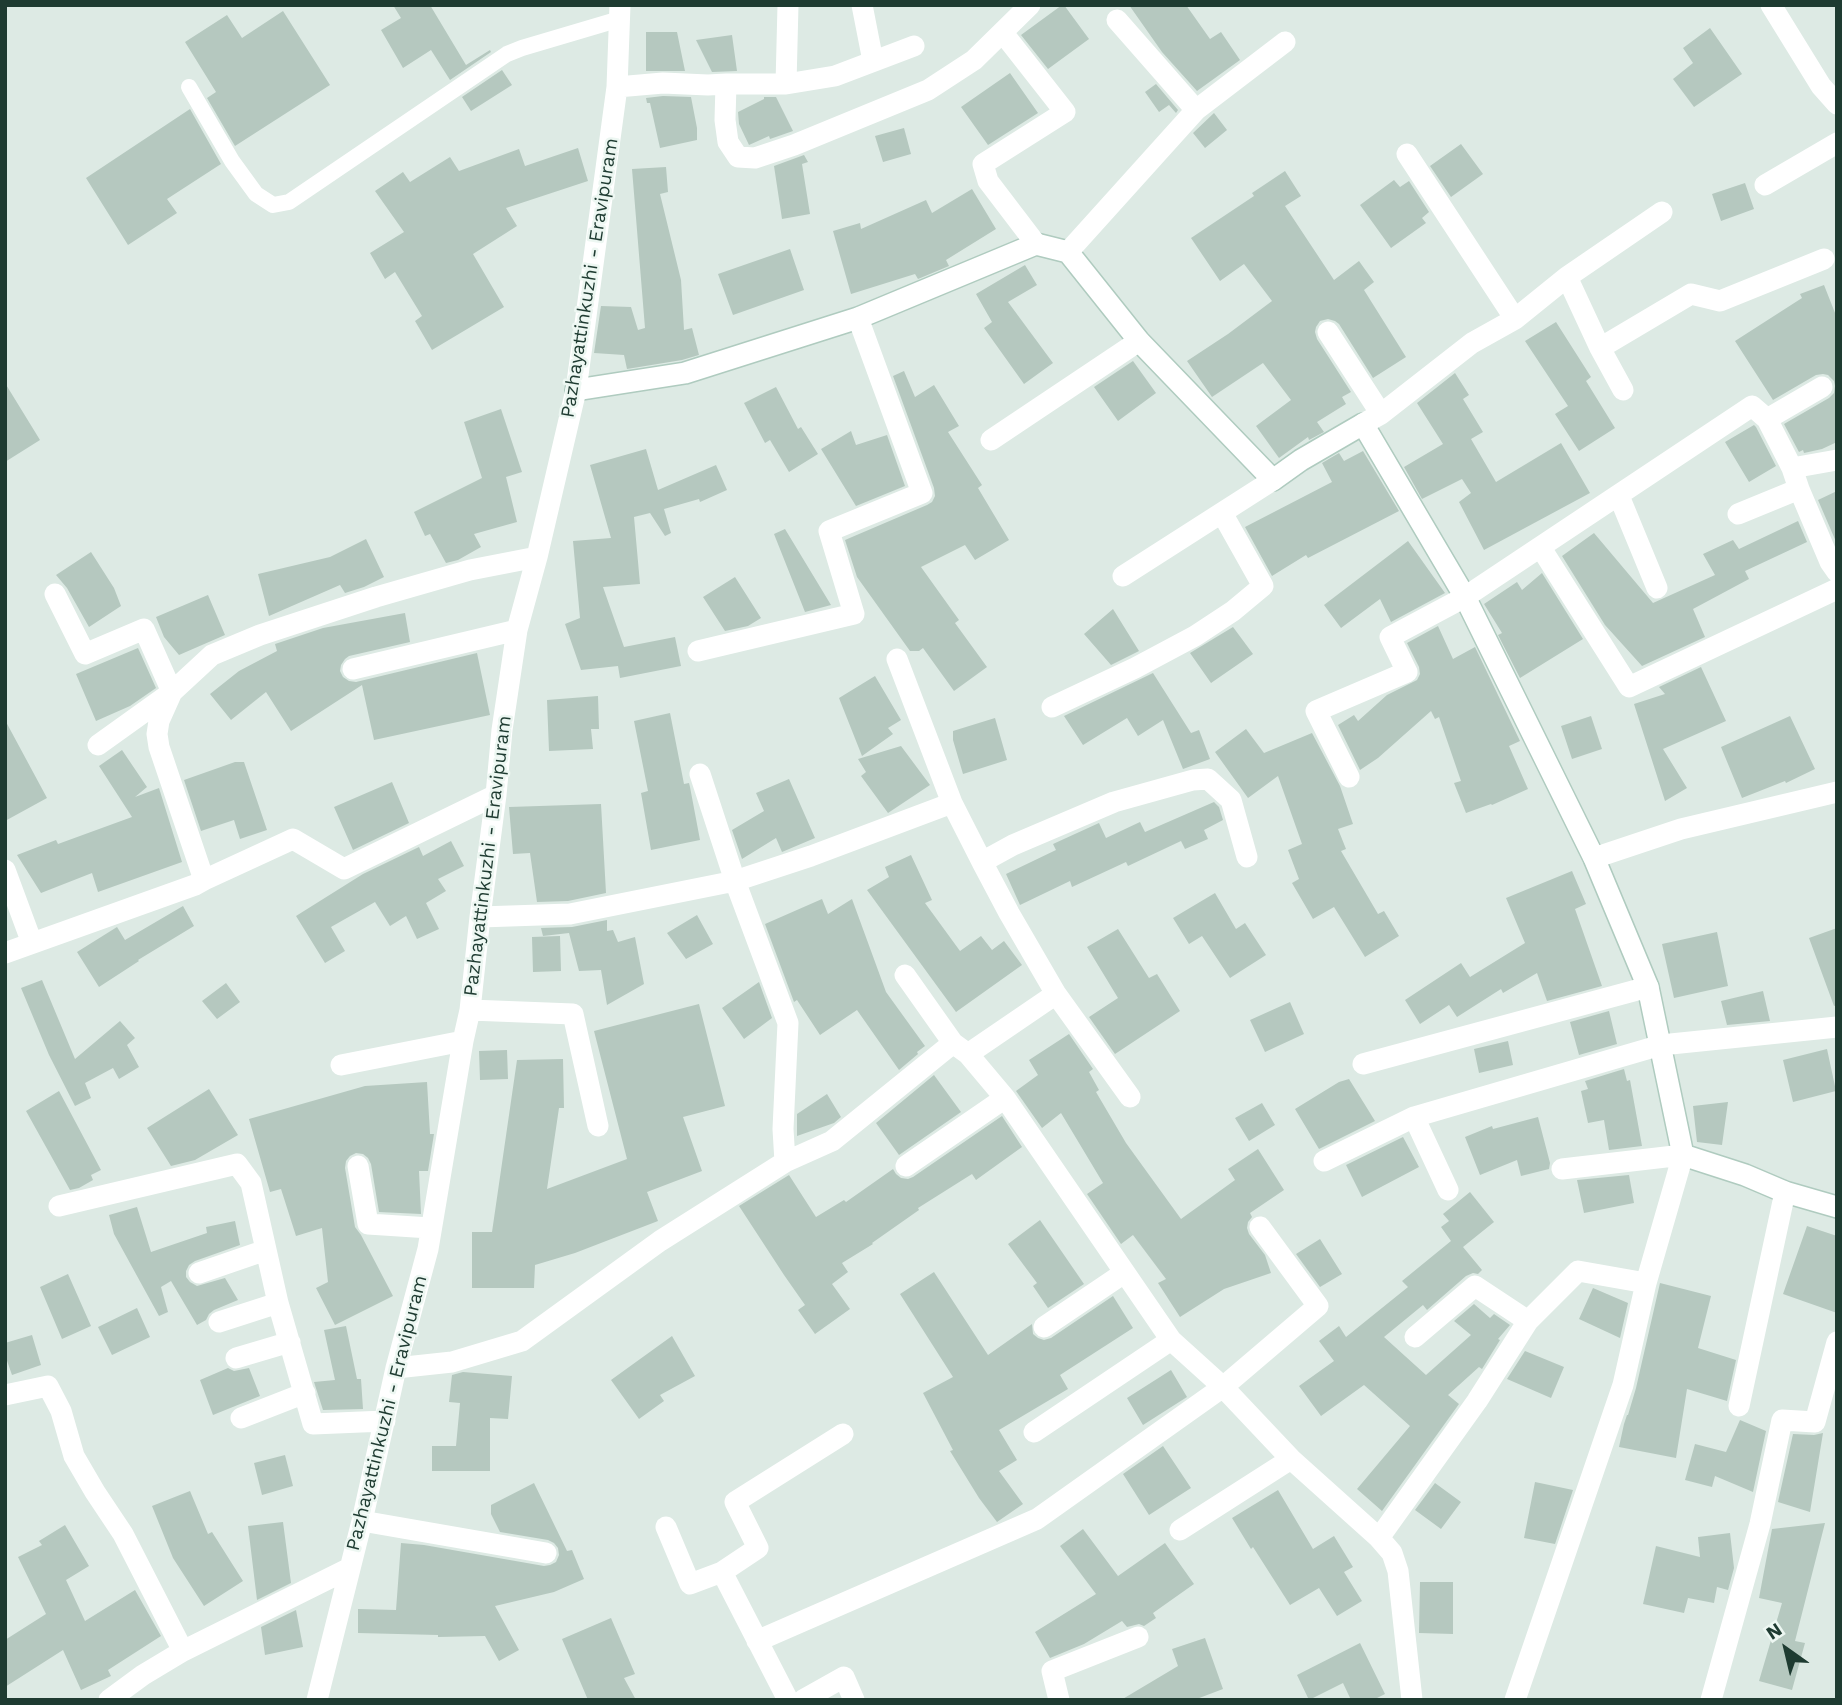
<!DOCTYPE html>
<html>
<head>
<meta charset="utf-8">
<style>
	body { margin:0 }
	#map { position:relative; width:1842px; height:1705px; overflow:hidden; background:#ddeae4; font-family:"Work Sans",sans-serif }
	canvas { display:block }
	.frame { position:absolute; inset:0; border:7px solid #1e3b31; pointer-events:none }
	.north { position:absolute; left:1751px; top:1614px; width:70px; height:70px; -webkit-text-stroke:5px #edf7f2; paint-order:stroke; rotate:326deg; font-size:19px; font-weight:700; line-height:28px; text-align:center; color:#1e3b31 }
	.north::after { content:''; display:block; margin:auto; width:24px; height:32px; background:#1e3b31; clip-path:polygon(50% 0,100% 100%,50% 72%,0 100%) }
</style>
</head>
<body>
<div id="map">
<canvas width="1842" height="1705"></canvas>
<div class="frame"></div>
<div class="north">N</div>
</div>
<script>
const ctx = document.querySelector('canvas').getContext('2d');
ctx.lineJoin = 'round';
function fillPath(path, color) { ctx.fillStyle = color; ctx.fill(path, 'evenodd'); }
const shape = rows => new Path2D(rows.map(r => 'M' + r).join(''));
function stroke(path, color, width, dash) { ctx.strokeStyle = color; ctx.lineWidth = width; ctx.lineCap = dash ? 'butt' : 'round'; ctx.setLineDash(dash || []); ctx.stroke(path); }
function drawText(font, color, halo, rows, align = 'center') {
  ctx.font = font + ' "Work Sans",sans-serif'; ctx.lineWidth = 5; ctx.setLineDash([]); ctx.textBaseline = 'middle'; ctx.strokeStyle = halo; ctx.fillStyle = color; for (const [text, x, y, turn = 0] of rows) {
    ctx.save(); ctx.translate(x, y); ctx.rotate((+turn || 0) * Math.PI / 180); ctx.textAlign = isNaN(turn) ? turn : align; if (halo) ctx.strokeText(text, 0, 0); ctx.fillText(text, 0, 0); ctx.restore();
  }
}
const building = shape([
	[393,5,430,5,466,65,490,50,491,52,450,80,431,50,403,68,381,30,401,18],
	[1062,5,1064,5,1089,39,1048,69,1021,35],
	[1129,5,1186,5,1210,39,1221,32,1240,60,1197,91,1162,52],
	[283,11,330,85,235,146,207,98,216,92,185,42,227,15,242,38],
	[1710,28,1742,74,1694,107,1673,79,1693,63,1683,48],
	[646,32,677,32,685,71,646,71],
	[732,35,737,71,712,72,696,40],
	[502,70,512,85,471,111,462,97],
	[1010,73,1038,113,988,145,961,107],
	[1156,84,1178,110,1176,113,1169,105,1159,112,1145,92],
	[663,96,691,97,697,128,697,140,660,148,650,103,647,103,646,98],
	[764,97,776,97,793,131,770,139,769,136,749,145,739,124,738,112,764,99],
	[190,109,221,164,167,199,177,213,128,245,86,178],
	[1214,113,1227,130,1205,148,1193,133],
	[904,128,911,154,883,162,875,136],
	[1461,144,1483,174,1451,197,1430,166],
	[578,148,588,181,506,208,517,226,473,254,504,307,432,350,415,321,422,316,395,272,385,279,370,253,404,232,375,191,403,172,410,182,450,157,459,171,519,149,525,166],
	[804,155,808,162,802,164,810,214,782,219,774,166],
	[666,167,668,192,660,194,681,280,684,330,692,328,699,355,682,360,627,369,624,355,594,353,601,306,631,307,638,330,645,328,632,169],
	[1285,171,1301,196,1285,206,1334,280,1359,261,1374,282,1364,290,1406,357,1373,378,1339,324,1335,321,1328,319,1320,321,1316,327,1315,332,1317,339,1351,392,1342,397,1346,404,1317,422,1324,432,1309,440,1308,437,1279,458,1256,426,1291,400,1263,363,1212,397,1187,361,1228,334,1272,301,1244,264,1220,281,1191,238,1254,196,1252,193],
	[1394,180,1400,187,1409,181,1429,212,1422,218,1426,223,1391,248,1360,205],
	[1745,183,1754,209,1721,221,1712,194],
	[972,189,996,229,946,260,949,266,918,279,915,274,851,294,833,231,860,223,861,229,926,200,932,213],
	[790,249,804,290,733,315,718,274],
	[1025,265,1037,285,1008,302,1053,363,1024,384,984,328,992,322,976,294],
	[1824,285,1837,318,1837,442,1822,449,1804,453,1803,450,1799,452,1784,424,1829,398,1834,393,1835,386,1834,381,1828,375,1823,374,1816,375,1773,400,1735,341,1802,298,1800,294],
	[1556,322,1591,377,1586,381,1615,428,1579,451,1555,414,1568,406,1525,341],
	[1133,361,1156,393,1118,421,1094,387],
	[904,371,915,397,934,385,959,426,948,432,982,485,978,488,1009,540,975,560,965,545,921,567,959,620,955,623,987,667,954,691,923,648,919,651,910,651,857,577,845,540,927,505,932,502,935,496,934,488,893,376],
	[1455,373,1469,395,1463,399,1483,432,1471,439,1496,482,1561,443,1590,493,1484,550,1459,502,1471,493,1462,479,1422,499,1404,467,1443,444,1417,403],
	[5,383,40,440,5,462],
	[776,387,798,429,801,427,818,454,789,472,770,440,765,443,744,403],
	[501,409,522,472,506,477,517,522,474,534,481,547,458,560,446,563,430,534,425,536,414,512,482,478,464,422],
	[1754,425,1756,427,1776,466,1749,482,1725,442],
	[851,431,856,445,887,435,905,486,856,506,821,449],
	[646,449,658,490,716,465,727,490,700,502,699,499,664,509,671,533,665,536,650,513,634,517,640,584,603,587,624,647,675,637,681,666,620,678,618,666,581,670,565,624,580,618,573,541,611,538,590,465],
	[1363,451,1399,511,1308,558,1306,555,1272,576,1245,527,1332,482,1322,463,1339,453,1344,461],
	[1837,491,1837,544,1818,500],
	[1798,521,1807,542,1745,571,1749,579,1693,609,1705,637,1642,666,1605,625,1562,556,1594,533,1653,603,1715,575,1703,554,1733,540,1739,549],
	[785,529,831,605,805,612,774,534],
	[366,539,384,577,364,587,345,593,340,585,269,616,258,574,330,557],
	[1408,541,1445,593,1391,622,1380,599,1341,628,1324,605],
	[91,552,114,588,121,606,89,627,67,588,56,575],
	[1542,573,1583,639,1520,678,1498,635,1502,633,1484,604,1517,582,1522,590],
	[735,577,761,618,748,626,725,631,703,597],
	[208,595,225,635,179,655,164,637,156,617],
	[1113,609,1139,651,1111,665,1084,634],
	[405,613,410,642,349,656,345,659,341,665,340,671,343,677,349,681,356,682,477,653,490,715,374,740,362,685,291,731,266,692,231,720,210,694,239,671,277,651,275,644,323,628],
	[1438,626,1453,659,1475,647,1520,741,1509,746,1528,789,1492,805,1491,804,1466,813,1454,783,1461,781,1439,717,1435,719,1431,711,1378,758,1360,770,1338,725,1354,715,1358,721,1387,695,1417,680,1420,674,1419,667,1407,643],
	[1233,627,1253,654,1211,683,1190,653],
	[138,648,156,688,130,706,96,721,76,674],
	[1701,667,1726,721,1663,749,1687,788,1665,801,1634,704,1665,694,1659,687],
	[1153,673,1191,733,1199,730,1210,759,1183,769,1163,720,1138,736,1127,718,1083,745,1064,716],
	[875,676,901,720,888,728,893,734,862,756,839,698],
	[598,696,599,729,591,729,593,749,549,751,547,700],
	[670,713,684,784,689,783,690,787,700,840,651,850,641,793,648,791,634,721],
	[1591,716,1602,749,1572,759,1561,726],
	[1790,716,1815,769,1786,783,1785,781,1742,798,1721,747],
	[995,718,1007,760,963,774,953,740,953,731],
	[5,720,47,798,5,821],
	[1246,729,1264,753,1312,733,1340,786,1353,824,1338,829,1346,849,1341,851,1378,914,1384,911,1399,936,1365,957,1334,907,1313,919,1292,883,1299,879,1288,850,1302,844,1278,776,1248,798,1215,752],
	[901,746,930,785,888,813,861,776,866,772,858,759],
	[122,750,147,787,135,797,159,788,182,862,98,892,92,873,41,893,17,855,56,840,58,844,132,817,99,766],
	[235,762,244,762,267,830,240,839,234,820,201,831,184,780],
	[789,779,815,838,782,852,776,838,742,859,732,830,764,811,756,793],
	[392,782,409,823,353,850,334,807],
	[1214,802,1219,807,1223,820,1204,830,1208,839,1185,849,1181,841,1128,866,1126,862,1072,887,1070,881,1020,905,1006,874,1056,850,1053,844,1099,823,1106,838,1140,822,1145,832],
	[601,804,606,893,568,901,537,902,530,853,513,854,509,807],
	[451,841,464,866,438,879,446,891,426,903,439,929,417,939,406,916,390,926,375,902,331,927,345,951,325,963,296,916,363,874,419,847,423,856],
	[911,855,932,900,925,903,960,951,981,936,992,950,1004,941,1022,965,956,1012,867,890,889,877,885,867],
	[1572,871,1586,904,1575,909,1602,986,1547,1001,1537,973,1503,993,1501,989,1457,1017,1449,1005,1420,1024,1405,1000,1461,963,1470,977,1525,943,1506,898],
	[1215,893,1236,929,1245,923,1266,955,1230,978,1202,936,1189,944,1173,918],
	[822,899,828,914,852,899,886,992,925,1046,917,1052,918,1054,899,1070,857,1010,820,1035,797,1000,794,1002,765,924],
	[183,906,194,926,138,960,139,961,99,987,77,952,117,927,125,940],
	[697,915,713,944,686,959,667,933],
	[607,920,607,931,613,930,618,942,635,937,644,984,607,1005,601,970,579,971,569,933,543,936,541,928,572,927],
	[1837,928,1837,1005,1834,1006,1809,938],
	[1118,929,1149,978,1157,974,1180,1011,1115,1054,1089,1017,1118,998,1087,947],
	[1717,932,1728,986,1674,998,1662,944],
	[560,936,561,971,533,972,532,937],
	[42,980,75,1059,120,1021,135,1038,127,1045,139,1067,119,1079,113,1068,85,1083,91,1098,75,1106,49,1055,21,988],
	[759,982,772,1018,744,1039,722,1008],
	[226,983,240,1002,217,1019,202,1001],
	[1763,991,1770,1021,1727,1025,1721,1001],
	[1290,1002,1304,1034,1265,1052,1250,1020],
	[699,1004,725,1106,683,1117,702,1171,647,1192,658,1221,575,1253,535,1265,534,1288,472,1288,472,1232,492,1232,517,1060,563,1059,564,1108,559,1108,547,1189,627,1159,594,1031],
	[1609,1011,1617,1044,1579,1055,1570,1022],
	[1069,1034,1093,1069,1089,1072,1099,1090,1096,1092,1126,1143,1181,1219,1235,1180,1228,1169,1258,1149,1284,1190,1250,1213,1252,1217,1248,1222,1247,1228,1249,1234,1265,1255,1271,1273,1224,1289,1180,1317,1158,1283,1166,1279,1133,1235,1121,1244,1087,1194,1103,1183,1061,1113,1042,1128,1016,1091,1038,1075,1029,1060],
	[1508,1041,1513,1065,1479,1073,1474,1049],
	[1827,1049,1836,1091,1793,1102,1783,1060],
	[507,1050,508,1079,480,1080,479,1051],
	[1624,1069,1627,1081,1630,1080,1642,1146,1609,1150,1604,1120,1588,1123,1581,1091,1588,1089,1585,1081],
	[934,1075,961,1112,899,1155,876,1123],
	[1349,1079,1375,1121,1319,1149,1295,1109,1339,1082],
	[427,1082,430,1134,434,1134,428,1171,419,1171,421,1214,379,1212,371,1164,368,1158,363,1154,356,1153,350,1156,346,1161,345,1168,355,1227,361,1235,393,1296,335,1325,316,1288,328,1282,322,1228,296,1236,281,1189,270,1192,249,1119,365,1086],
	[209,1089,238,1135,195,1160,171,1166,147,1128],
	[59,1091,101,1170,91,1175,93,1180,79,1188,70,1190,26,1111],
	[827,1094,841,1117,834,1123,797,1136,797,1114],
	[1728,1102,1722,1145,1697,1142,1693,1106],
	[1262,1103,1275,1125,1249,1141,1235,1118],
	[1002,1116,1022,1147,976,1180,972,1174,918,1208,919,1210,872,1243,873,1244,842,1263,848,1272,832,1284,850,1309,815,1334,798,1310,805,1305,784,1275,739,1206,789,1175,816,1217,844,1200,846,1202,893,1169,896,1174,901,1178,908,1179,913,1177],
	[1538,1117,1550,1163,1549,1169,1521,1176,1517,1160,1480,1175,1465,1137,1492,1126,1493,1129],
	[1403,1137,1419,1167,1362,1197,1346,1165],
	[1629,1175,1634,1203,1584,1213,1577,1180],
	[1470,1192,1494,1222,1463,1247,1482,1270,1478,1274,1473,1273,1466,1276,1427,1310,1423,1305,1384,1337,1426,1375,1471,1335,1454,1321,1474,1304,1490,1318,1494,1314,1510,1325,1498,1339,1500,1340,1482,1369,1479,1367,1448,1395,1459,1404,1382,1511,1357,1489,1410,1426,1364,1385,1321,1416,1299,1386,1334,1361,1319,1341,1339,1326,1346,1337,1408,1287,1402,1281,1451,1241,1441,1227,1449,1221,1443,1214],
	[137,1207,151,1252,207,1233,206,1227,235,1221,240,1245,195,1261,189,1265,186,1271,186,1277,190,1282,197,1286,225,1278,238,1300,214,1310,209,1314,206,1320,197,1325,171,1281,161,1287,168,1312,159,1316,114,1234,109,1215],
	[1040,1220,1084,1284,1048,1308,1033,1286,1037,1283,1008,1244],
	[1807,1226,1837,1236,1837,1313,1783,1294],
	[1320,1239,1342,1274,1320,1287,1296,1254],
	[934,1272,988,1355,1032,1324,1033,1334,1038,1338,1044,1340,1051,1338,1113,1296,1133,1328,1060,1375,1068,1389,999,1430,1017,1460,999,1471,1023,1504,997,1522,979,1498,950,1451,953,1450,923,1393,953,1377,900,1294],
	[68,1274,91,1326,62,1339,40,1287],
	[1660,1283,1711,1296,1698,1348,1736,1360,1727,1401,1687,1389,1676,1458,1619,1447,1624,1424,1627,1415,1628,1415,1636,1388],
	[1593,1288,1628,1303,1620,1338,1579,1319],
	[137,1308,150,1337,112,1355,98,1327],
	[346,1326,357,1379,361,1379,363,1409,323,1410,314,1382,335,1380,324,1330],
	[32,1335,41,1365,12,1375,5,1355,5,1343],
	[672,1336,695,1376,660,1395,664,1401,639,1419,611,1380],
	[1525,1351,1564,1367,1551,1398,1507,1379],
	[228,1368,234,1371,249,1368,260,1396,213,1415,200,1380],
	[1171,1370,1187,1397,1143,1425,1127,1398],
	[463,1372,512,1376,508,1419,490,1418,490,1471,432,1471,432,1446,456,1446,460,1403,449,1402,452,1375],
	[1740,1420,1766,1431,1753,1492,1715,1476,1712,1487,1685,1480,1695,1444,1726,1452],
	[1823,1433,1810,1512,1778,1502,1793,1434,1814,1435],
	[1163,1446,1191,1488,1149,1515,1123,1474],
	[285,1455,293,1486,262,1495,254,1463],
	[1535,1482,1573,1490,1555,1544,1524,1538],
	[534,1483,567,1551,572,1550,584,1579,554,1592,495,1606,519,1650,499,1661,485,1636,438,1637,438,1635,358,1633,358,1609,396,1610,401,1543,424,1545,544,1566,550,1565,556,1562,559,1555,558,1548,554,1543,548,1540,500,1532,491,1514,491,1505],
	[1435,1483,1461,1502,1441,1529,1415,1510],
	[1278,1490,1313,1549,1334,1536,1353,1567,1344,1572,1362,1601,1337,1616,1319,1588,1290,1605,1253,1547,1251,1549,1232,1518],
	[190,1491,208,1534,212,1532,243,1581,204,1606,173,1558,152,1506],
	[283,1522,291,1583,257,1600,248,1526],
	[1825,1523,1795,1641,1805,1643,1792,1690,1759,1681,1782,1603,1759,1598,1772,1529],
	[65,1525,89,1566,66,1580,85,1621,135,1590,161,1636,108,1670,111,1676,81,1690,63,1650,5,1687,5,1640,46,1614,18,1557,42,1545,39,1541],
	[1083,1529,1118,1576,1165,1543,1194,1584,1153,1613,1156,1618,1144,1626,1139,1624,1127,1627,1122,1621,1084,1644,1050,1658,1035,1632,1096,1594,1060,1546],
	[1730,1533,1734,1568,1728,1590,1717,1587,1714,1603,1688,1598,1684,1613,1643,1604,1656,1546,1700,1557,1698,1537],
	[1420,1582,1453,1582,1453,1634,1419,1633],
	[296,1610,303,1647,265,1655,261,1627],
	[611,1618,635,1674,624,1678,636,1700,588,1700,562,1639],
	[1205,1638,1223,1689,1194,1700,1121,1700,1178,1666,1172,1649],
	[1360,1643,1385,1694,1373,1700,1351,1700,1343,1683,1309,1700,1297,1675]
]);
const lane = shape([
	[189,87,232,161,256,194,273,205,289,202,507,54,522,48,620,19]
]);
const street = shape([
	[862,5,873,61],
	[1771,5,1821,86,1837,104],
	[1117,20,1196,110],
	[1003,33,1065,112,983,164,988,181,1036,244],
	[726,84,786,84,835,76,914,46],
	[786,84,788,5],
	[617,87,663,83,708,85,726,84,725,120,728,142,738,157,755,158,794,145,928,90,974,60,1030,5],
	[1407,154,1515,319],
	[1765,185,1837,143],
	[1068,252,1196,110,1285,42],
	[1567,277,1600,348,1623,390],
	[1328,332,1381,414],
	[1600,348,1691,294,1720,301,1824,259],
	[1767,419,1822,387],
	[1363,424,1381,414,1472,343,1515,319,1567,277,1662,212],
	[991,440,1139,341],
	[1799,489,1830,562,1837,572],
	[1619,496,1657,588],
	[1738,514,1799,489,1792,468,1837,460],
	[1541,548,1629,687,1837,589],
	[1123,576,1273,480],
	[55,594,85,654,144,629,172,692,98,745],
	[698,651,854,614,829,531,922,493,858,318],
	[897,659,952,803,982,862],
	[353,669,517,630],
	[1052,707,1135,668,1195,636,1233,611,1263,586,1222,513],
	[700,774,735,881,788,1023,783,1129,785,1162],
	[1349,777,1316,711,1407,672,1390,637,1465,597,1752,406,1767,419,1792,468],
	[1594,858,1681,829,1837,792],
	[5,870,32,943],
	[204,880,293,839,344,869,496,795],
	[480,917,570,914,735,881,811,856,952,803],
	[5,953,195,885,204,880,159,747,157,734,159,721,172,692,212,655,260,635,376,597,470,570,537,557],
	[905,975,953,1043,968,1054,1005,1098,1171,1340,1223,1387,1291,1459,1379,1538,1392,1553,1398,1571,1412,1700],
	[1056,994,1130,1097],
	[470,1010,573,1014,598,1126],
	[968,1054,1056,994,1009,913,982,862,1013,845,1114,802,1193,780,1208,779,1231,800,1247,857],
	[1363,1064,1648,987],
	[341,1065,463,1041],
	[1324,1161,1414,1117],
	[358,1166,368,1224,430,1228],
	[906,1166,1005,1098],
	[1448,1190,1414,1117,1661,1045,1837,1027],
	[59,1206,237,1164,251,1183,278,1303,313,1424,385,1421],
	[199,1273,266,1250],
	[219,1322,278,1303],
	[1044,1327,1124,1273],
	[1415,1337,1475,1286,1528,1321,1578,1271,1646,1283],
	[236,1358,290,1342],
	[396,1368,452,1362,522,1341,660,1241,785,1162,832,1141,953,1043],
	[5,1395,48,1386,61,1411,74,1456,95,1492,123,1534,183,1651,143,1675,109,1700],
	[1739,1406,1785,1192],
	[241,1418,305,1393],
	[1034,1432,1171,1340],
	[362,1521,546,1553],
	[666,1527,690,1584,722,1572],
	[1180,1530,1291,1459],
	[1379,1538,1477,1401,1528,1321],
	[757,1641,1037,1519,1223,1387,1318,1306,1260,1227],
	[183,1651,350,1568],
	[317,1700,362,1521,396,1368,428,1249,463,1041,470,1010,480,917,496,795,502,730,517,630,537,557,576,390,617,87,620,5],
	[788,1700,722,1572,758,1548,735,1502,843,1434],
	[803,1700,844,1677,854,1700],
	[1059,1700,1052,1671,1138,1637],
	[1515,1700,1623,1385,1646,1283,1683,1155,1562,1169],
	[1711,1700,1760,1524,1782,1420,1815,1422,1837,1342]
]);
const secondary = shape([
	[576,390,685,373,858,318,1036,244,1068,252,1139,341,1273,480,1301,460,1363,424,1465,597,1594,858,1648,987,1683,1155,1745,1175,1785,1192,1837,1207]
]);
const streetNames = [
	["Pazhayattinkuzhi - Eravipuram",590,278,-81],
	["Pazhayattinkuzhi - Eravipuram",488,856,-83],
	["Pazhayattinkuzhi - Eravipuram",387,1413,-76]
];
fillPath(building, '#b5c8bf');
stroke(secondary, '#afcbbf', 24);
stroke(lane, '#fff', 16);
stroke(street, '#fff', 21);
stroke(secondary, '#fff', 21);
drawText('19px', '#1e3b31', '#edf7f2', streetNames);
</script>
</body>
</html>
